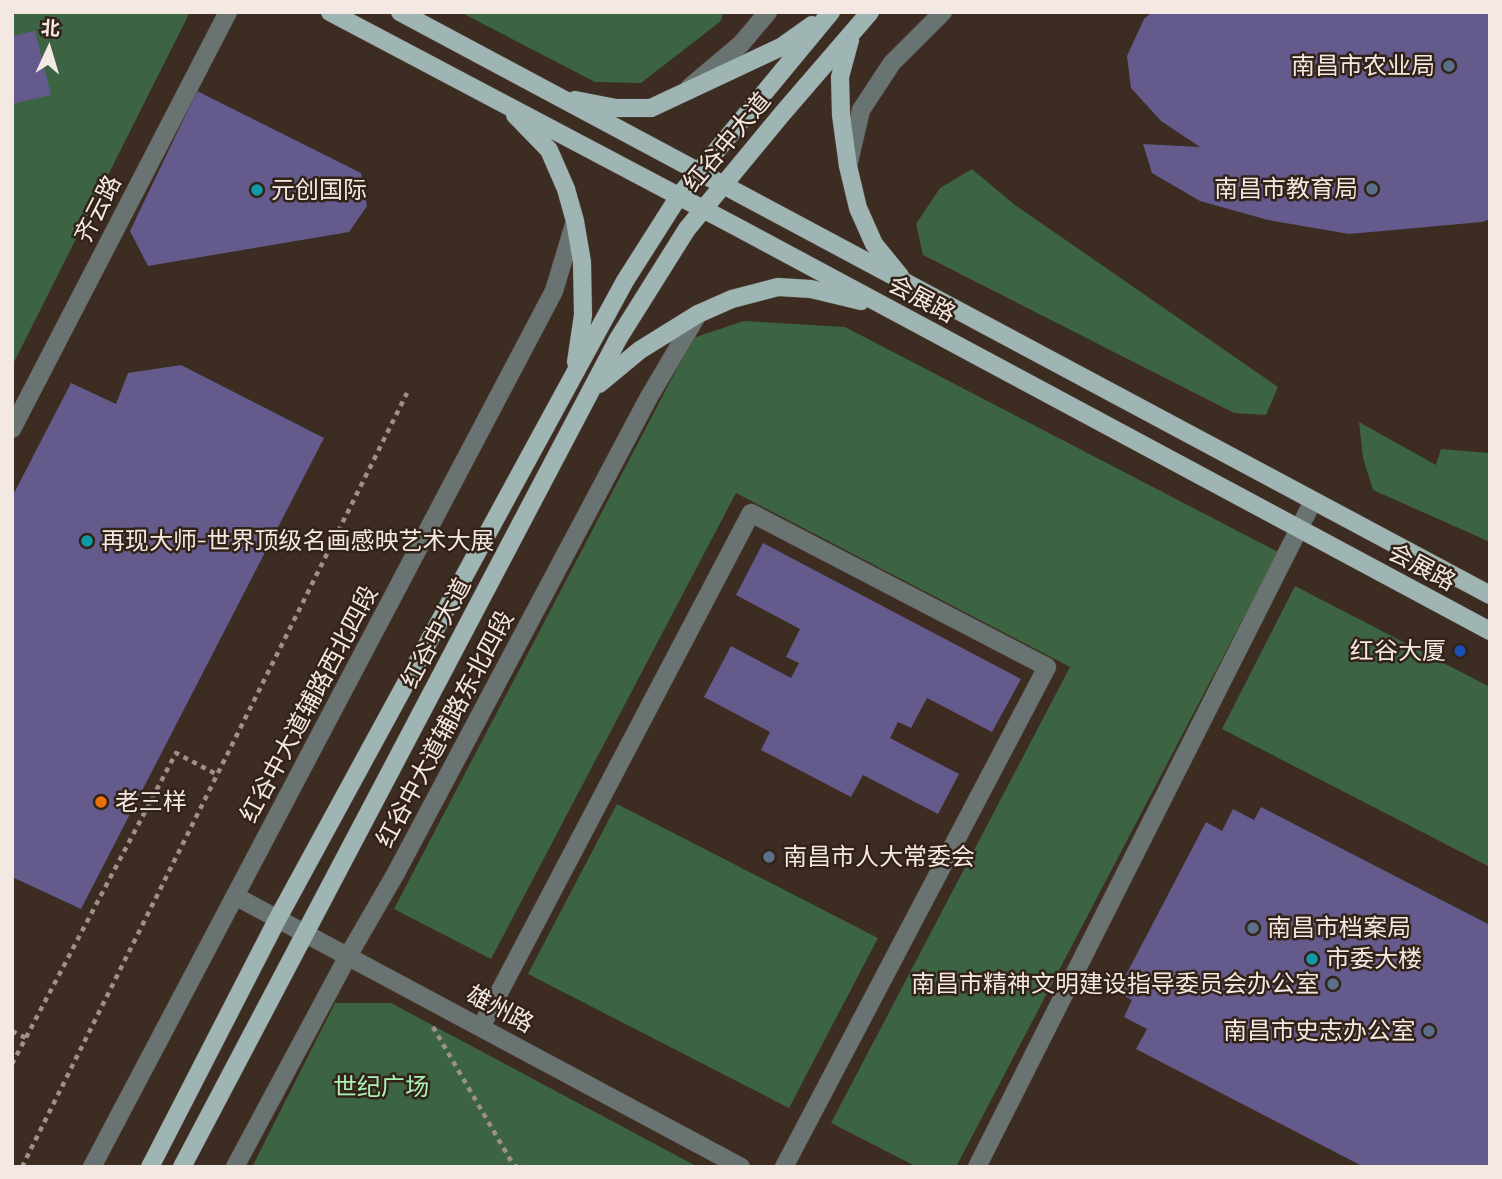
<!DOCTYPE html>
<html>
<head>
<meta charset="utf-8">
<style>
	body { margin:0 }
	#map { position:relative; width:1502px; height:1179px; overflow:hidden; background:#3c2c22; font-family:Barlow,"Noto Sans SC",sans-serif }
	canvas { display:block }
	.frame { position:absolute; inset:0; border:14px solid #f4e9e2; pointer-events:none }
	.north { position:absolute; left:14px; top:14px; width:70px; height:70px; -webkit-text-stroke:5px #322218; paint-order:stroke; rotate:4deg; font-size:19px; font-weight:700; line-height:28px; text-align:center; color:#f4e9e2 }
	.north::after { content:''; display:block; margin:auto; width:24px; height:32px; background:#f4e9e2; clip-path:polygon(50% 0,100% 100%,50% 72%,0 100%) }
</style>
</head>
<body>
<div id="map">
<canvas width="1502" height="1179"></canvas>
<div class="frame"></div>
<div class="north">北</div>
</div>
<script>
const ctx = document.querySelector('canvas').getContext('2d');
ctx.lineJoin = 'round';
function fillPath(path, color) { ctx.fillStyle = color; ctx.fill(path, 'evenodd'); }
const shape = rows => new Path2D(rows.map(r => 'M' + r).join(''));
function stroke(path, color, width, dash) { ctx.strokeStyle = color; ctx.lineWidth = width; ctx.lineCap = dash ? 'butt' : 'round'; ctx.setLineDash(dash || []); ctx.stroke(path); }
function drawText(font, color, halo, rows, align = 'center') {
  ctx.font = font + ' Barlow,"Noto Sans SC",sans-serif'; ctx.lineWidth = 5; ctx.setLineDash([]); ctx.textBaseline = 'middle'; ctx.strokeStyle = halo; ctx.fillStyle = color; for (const [text, x, y, turn = 0] of rows) {
    ctx.save(); ctx.translate(x, y); ctx.rotate((+turn || 0) * Math.PI / 180); ctx.textAlign = isNaN(turn) ? turn : align; if (halo) ctx.strokeText(text, 0, 0); ctx.fillText(text, 0, 0); ctx.restore();
  }
}
const green = shape([
	[12,12,190,12,12,366],
	[460,12,723,12,721,21,641,83,595,82],
	[972,169,1015,205,1278,387,1266,415,1234,413,923,255,916,224,940,188],
	[744,321,845,327,1278,552,956,1167,917,1167,831,1123,1070,667,736,493,491,959,394,909,693,338],
	[1359,422,1436,465,1441,449,1490,453,1490,542,1373,490,1363,458],
	[1295,586,1490,687,1490,867,1222,729],
	[617,804,878,938,789,1108,528,974],
	[335,1003,391,1003,698,1167,252,1167]
]);
const building = shape([
	[1152,12,1490,12,1490,219,1482,222,1349,234,1268,220,1200,201,1152,173,1143,144,1200,147,1161,121,1131,88,1127,56,1144,19],
	[35,31,51,95,12,104,12,36],
	[197,91,361,173,367,206,349,232,148,266,130,231],
	[181,365,324,438,81,909,12,877,12,497,71,383,116,404,128,373],
	[763,543,1021,679,992,732,927,698,911,728,898,722,890,738,959,774,938,814,863,775,851,797,761,750,770,732,704,697,731,646,791,678,799,663,786,657,800,629,736,595],
	[1261,807,1490,925,1490,1167,1364,1167,1136,1049,1147,1029,1124,1017,1132,1000,1117,992,1206,822,1222,831,1233,809,1254,820]
]);
const path = shape([
	[433,1027,514,1166,524,1167],
	[12,1031,26,1038],
	[12,1064,176,753,218,775],
	[22,1167,407,393]
]);
const minor = shape([
	[690,87,741,44,768,12],
	[848,166,861,110,892,63,943,12],
	[12,429,228,12],
	[235,896,741,1167],
	[481,1027,751,513,1047,667,784,1167],
	[92,1167,554,291,575,221],
	[235,1167,348,956,396,873,649,397,698,314],
	[977,1167,1313,501]
]);
const major = shape([
	[330,12,737,227,1490,631],
	[400,12,1490,595],
	[850,40,840,77,841,115,848,166,858,208,874,244,900,276],
	[575,100,616,108,651,108,781,47,812,25],
	[515,115,549,150,566,189,575,221,582,262,583,315,576,362],
	[599,384,640,350,698,314,732,299,778,287,811,289,861,301],
	[150,1167,278,918,625,281,679,196,831,12],
	[182,1167,618,339,687,229,782,114,870,12]
]);
const markers = [
	[1449,66,7,"#5c6f8a"],
	[1372,189,7,"#5c6f8a"],
	[257,190,7,"#0f9aa8"],
	[87,541,7,"#0f9aa8"],
	[1460,651,7,"#1a4fb4"],
	[101,802,7,"#e8710a"],
	[769,857,7,"#5c6f8a"],
	[1253,928,7,"#5c6f8a"],
	[1312,959,7,"#0f9aa8"],
	[1333,984,7,"#5c6f8a"],
	[1429,1031,7,"#5c6f8a"]
];
const poiNames = [
	["南昌市农业局",1435,66,"right"],
	["南昌市教育局",1358,189,"right"],
	["元创国际",271,190],
	["再现大师-世界顶级名画感映艺术大展",101,541],
	["红谷大厦",1446,651,"right"],
	["老三样",115,802],
	["南昌市人大常委会",783,857],
	["南昌市档案局",1267,928],
	["市委大楼",1326,959],
	["南昌市精神文明建设指导委员会办公室",1319,984,"right"],
	["南昌市史志办公室",1415,1031,"right"]
];
const streetNames = [
	["红谷中大道",727,142,-50],
	["齐云路",98,209,-63],
	["会展路",922,299,28],
	["会展路",1422,567,28],
	["红谷中大道",436,633,-62],
	["红谷中大道辅路西北四段",309,704,-62],
	["红谷中大道辅路东北四段",445,729,-62],
	["雄州路",500,1009,28]
];
const parkNames = [
	["世纪广场",381,1087]
];
fillPath(green, '#3c6342');
fillPath(building, '#645a8c');
stroke(minor, '#594a41', 19);
stroke(major, '#594a41', 19);
stroke(path, '#9e9188', 4.5, [5, 5]);
stroke(minor, '#687372', 18);
stroke(major, '#9eb5b4', 18);
for (const [x, y, r, color] of markers) { const dot = new Path2D(); dot.arc(x, y, r, 0, 2 * Math.PI); ctx.fillStyle = color; ctx.fill(dot); stroke(dot, '#322218', 2.5); }
drawText('24px', '#f4e9e2', '#322218', poiNames, 'left');
drawText('24px', '#f4e9e2', '#322218', streetNames);
drawText('24px', '#aaf1b4', '#322218', parkNames);
</script>
</body>
</html>
